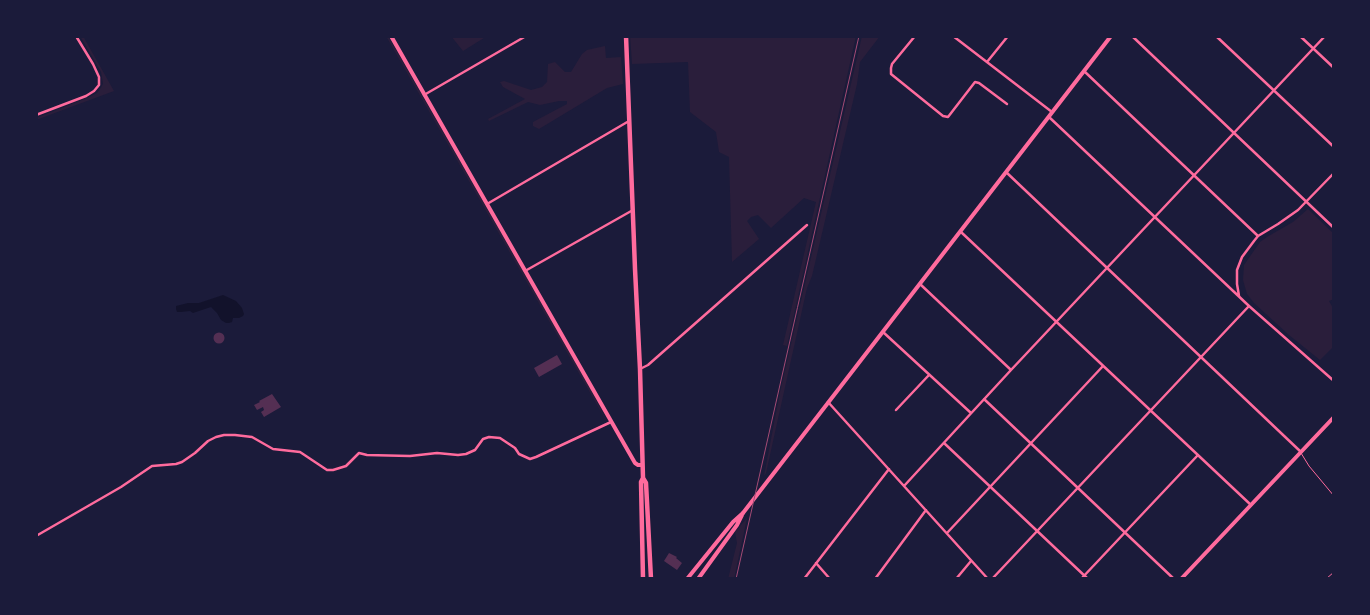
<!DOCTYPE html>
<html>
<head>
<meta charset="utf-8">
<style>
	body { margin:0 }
	#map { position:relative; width:1370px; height:615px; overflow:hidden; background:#1b1b3a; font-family:Quicksand,sans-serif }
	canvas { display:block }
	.frame { position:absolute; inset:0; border:38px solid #1b1b3a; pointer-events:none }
</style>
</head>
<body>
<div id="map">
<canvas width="1370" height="615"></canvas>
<div class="frame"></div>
</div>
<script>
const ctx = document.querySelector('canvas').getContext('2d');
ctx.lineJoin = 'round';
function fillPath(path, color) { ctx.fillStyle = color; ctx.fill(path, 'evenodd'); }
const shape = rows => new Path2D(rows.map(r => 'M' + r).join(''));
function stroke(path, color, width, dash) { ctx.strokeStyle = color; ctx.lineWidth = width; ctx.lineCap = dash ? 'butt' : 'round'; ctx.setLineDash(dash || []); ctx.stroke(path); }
const green = shape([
	[80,36,83,36,114,91,36,120,36,118,87,98,97,93,100,89,103,84,101,72],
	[386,36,388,36,591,390,608,424],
	[451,36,487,36,463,51],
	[630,36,856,36,787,346,783,345,816,202,804,198,771,228,758,215,751,217,747,221,759,239,732,262,729,157,719,152,716,132,690,112,688,62,632,64],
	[862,36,880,36,860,62,857,84,812,276,807,288,766,473,764,476,780,392],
	[605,46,606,58,621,57,623,84,607,88,539,129,533,126,533,122,567,104,567,101,559,101,540,105,528,102,489,121,488,119,525,99,503,87,500,82,504,81,531,90,542,87,547,82,548,64,555,62,565,72,571,72,582,54,587,50],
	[1308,209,1334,234,1334,299,1329,301,1334,310,1334,346,1320,360,1289,335,1254,303,1247,294,1243,280,1244,265,1260,242,1267,237,1293,222],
	[747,518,734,579,728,579,737,543,735,532]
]);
const water = shape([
	[223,295,236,301,242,308,244,314,243,316,239,318,233,318,232,322,229,323,226,323,221,320,217,313,211,307,193,313,190,311,181,312,177,312,176,309,176,306,188,303,199,303]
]);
const building = shape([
	'213.5 338a5.5 5.5 0 1 1 11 0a5.5 5.5 0 1 1-11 0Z',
	[557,355,562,364,539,377,534,368],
	[272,394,281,407,264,417,261,412,264,410,263,407,257,410,254,405,260,402,259,401],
	[669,553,677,557,676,558,682,563,677,570,664,561]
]);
const service = shape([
	[1301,453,1309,466,1334,496],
	[1326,579,1334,572]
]);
const minor = shape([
	[915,36,892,64,891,68,891,74,943,116,948,117,975,82,979,83,1007,104],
	[953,36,1052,112],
	[1132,36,1334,228],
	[1216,36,1334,147],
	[1300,36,1334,68],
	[987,62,1008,36],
	[1084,71,1258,236],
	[424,95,526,36],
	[36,115,86,96,94,91,99,85,99,77,93,64,76,36],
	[1049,117,1249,306,1334,381],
	[1006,172,1301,452],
	[487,204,629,121],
	[961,232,1251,505],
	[525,271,633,210],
	[920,284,1011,370],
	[1239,296,1237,284,1237,270,1242,257,1254,241,1258,236,1278,224,1298,210,1334,173],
	[883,332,971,413],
	[640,369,648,365,807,225],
	[984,399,1174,579],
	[828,402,988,579],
	[896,410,929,375],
	[944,443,1088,579],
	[904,486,1011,370,1325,36],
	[947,533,1103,366],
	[36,536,121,487,152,466,176,464,182,462,195,453,208,441,216,437,224,435,235,435,252,437,273,449,300,452,327,470,333,470,346,466,359,453,367,455,410,456,437,453,458,455,466,454,475,450,483,439,489,437,500,438,515,448,519,454,530,459,536,457,611,422],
	[816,563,830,579],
	[804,579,889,469],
	[875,579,926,510],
	[956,579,971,561],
	[992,579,1249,306],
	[1081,579,1198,455]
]);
const tertiary = shape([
	[743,513,1111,36]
]);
const secondary = shape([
	[391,36,635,463,638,465,642,465],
	[687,579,733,522,743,513],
	[698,579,737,525,742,515],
	[1181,579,1334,417]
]);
const primary = shape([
	[626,36,635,269,640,369,643,478,641,482,643,579],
	[643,478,646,483,651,579]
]);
const rail = shape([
	[736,579,859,36]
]);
fillPath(green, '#2a1e3b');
fillPath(water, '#12122b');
fillPath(building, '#542f53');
stroke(service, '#ff6b9d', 1);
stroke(minor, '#ff6b9d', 2.5);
stroke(tertiary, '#ff6b9d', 4);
stroke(secondary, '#ff6b9d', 4);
stroke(primary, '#ff6b9d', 4.5);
stroke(rail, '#a44b75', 1);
</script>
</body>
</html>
